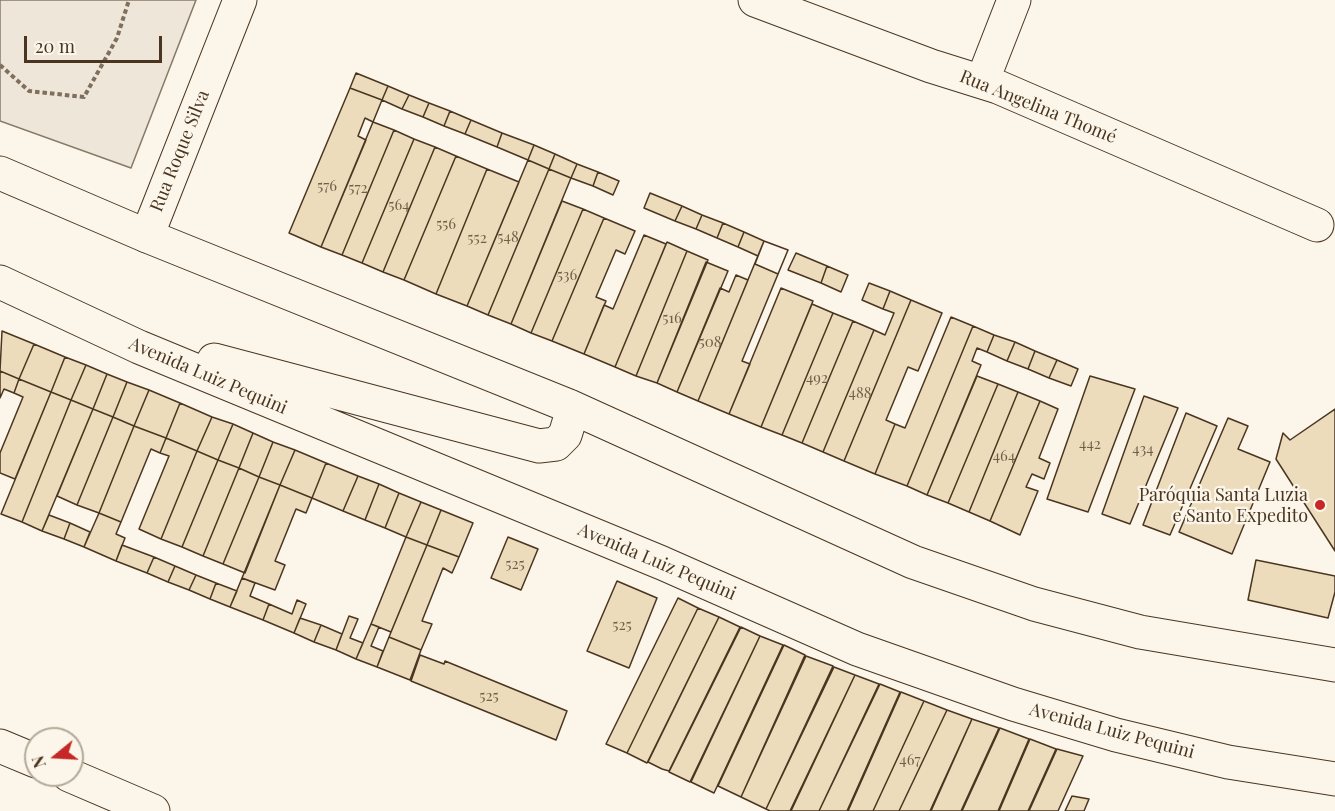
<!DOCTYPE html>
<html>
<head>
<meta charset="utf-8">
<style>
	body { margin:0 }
	#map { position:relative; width:1335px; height:811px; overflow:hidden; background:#fbf6e9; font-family:"Playfair Display",serif }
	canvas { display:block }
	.north { position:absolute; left:24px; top:727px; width:60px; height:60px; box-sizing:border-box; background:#fbf6e9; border:2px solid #b4a999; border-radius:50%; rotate:252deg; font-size:16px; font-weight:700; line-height:24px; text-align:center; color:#4a3520 }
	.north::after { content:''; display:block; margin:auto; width:21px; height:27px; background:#c62828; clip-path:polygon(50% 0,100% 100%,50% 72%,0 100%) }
	.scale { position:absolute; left:24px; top:36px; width:138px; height:27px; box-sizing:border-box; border:3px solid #4a3520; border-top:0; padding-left:8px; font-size:18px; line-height:21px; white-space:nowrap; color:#4a3520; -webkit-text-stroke:4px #fbf6e9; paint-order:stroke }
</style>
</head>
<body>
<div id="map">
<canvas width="1335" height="811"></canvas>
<div class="north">N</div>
<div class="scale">20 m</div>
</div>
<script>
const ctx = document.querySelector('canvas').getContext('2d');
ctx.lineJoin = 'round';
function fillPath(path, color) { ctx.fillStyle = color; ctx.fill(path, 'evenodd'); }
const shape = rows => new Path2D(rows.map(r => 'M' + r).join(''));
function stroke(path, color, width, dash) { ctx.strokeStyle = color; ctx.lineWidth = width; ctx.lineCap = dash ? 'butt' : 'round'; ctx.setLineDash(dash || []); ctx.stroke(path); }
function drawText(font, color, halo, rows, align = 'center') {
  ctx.font = font + ' "Playfair Display",serif'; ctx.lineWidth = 4.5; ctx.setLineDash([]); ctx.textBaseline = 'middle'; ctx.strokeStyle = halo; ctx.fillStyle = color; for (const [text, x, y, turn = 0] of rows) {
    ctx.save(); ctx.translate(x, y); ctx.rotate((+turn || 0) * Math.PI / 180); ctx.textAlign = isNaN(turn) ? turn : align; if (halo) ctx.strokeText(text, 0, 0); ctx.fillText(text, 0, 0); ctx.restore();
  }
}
const green = shape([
	[0,0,196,0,131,168,0,121,0,0]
]);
const building = shape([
	[356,73,388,86,382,100,350,88,356,73],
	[388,86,409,95,402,109,382,100,388,86],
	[350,88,382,100,373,122,365,118,358,136,366,140,321,247,289,233,350,88],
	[409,95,429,103,423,117,402,109,409,95],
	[429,103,450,111,444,126,423,117,429,103],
	[450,111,471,120,465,134,444,126,450,111],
	[471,120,502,133,497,147,465,134,471,120],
	[373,122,394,130,342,255,321,247,373,122],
	[394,130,414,139,362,263,342,255,394,130],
	[502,133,534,145,528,160,497,147,502,133],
	[414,139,435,147,383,272,362,263,414,139],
	[534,145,555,154,549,169,528,160,534,145],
	[435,147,456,156,404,280,383,272,435,147],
	[555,154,577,164,571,178,549,169,555,154],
	[456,156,487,169,436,294,404,280,456,156],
	[528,160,549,169,488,315,467,306,528,160],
	[577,164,598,172,593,186,571,178,577,164],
	[487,169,519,182,467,306,436,294,487,169],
	[549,169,571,178,511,324,488,315,549,169],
	[598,172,619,181,613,195,593,186,598,172],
	[650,193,682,206,675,221,644,208,650,193],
	[562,201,583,209,531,333,511,324,562,201],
	[682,206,702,215,696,229,675,221,682,206],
	[583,209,604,218,552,341,531,333,583,209],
	[702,215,723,223,717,238,696,229,702,215],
	[604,218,635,231,625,254,616,250,596,297,606,301,584,354,552,341,604,218],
	[723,223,744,232,738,247,717,238,723,223],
	[744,232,764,241,758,256,738,247,744,232],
	[644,235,666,244,615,367,584,354,604,305,613,309,644,235],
	[764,241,788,250,778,274,755,264,764,241],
	[764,241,788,250,742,361,750,364,729,414,698,401,764,241],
	[667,242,687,251,636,376,615,367,667,242],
	[687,251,708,260,657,383,636,376,687,251],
	[796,253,827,266,821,283,788,270,796,253],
	[706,262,728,271,677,392,657,383,706,262],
	[827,266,848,275,841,292,821,283,827,266],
	[736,275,748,280,698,401,677,392,720,288,729,292,736,275],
	[869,283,890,291,883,309,862,300,869,283],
	[781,288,813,301,761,427,729,414,781,288],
	[890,291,911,300,844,461,823,452,874,330,885,335,894,313,883,309,890,291],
	[911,300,942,313,918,371,908,367,886,420,895,424,875,474,844,461,911,300],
	[812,304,833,313,782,435,761,427,812,304],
	[833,313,853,321,802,443,782,435,833,313],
	[951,317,973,326,907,486,875,474,895,424,905,428,951,317],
	[853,321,874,330,823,452,802,443,853,321],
	[973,326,994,335,987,352,977,348,972,361,981,365,927,495,907,486,973,326],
	[2,331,34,344,19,379,0,371,2,331],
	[994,335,1015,342,1007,361,987,352,994,335],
	[1015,342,1035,351,1028,369,1007,361,1015,342],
	[34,344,65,357,51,392,19,379,34,344],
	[1035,351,1057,360,1049,378,1028,369,1035,351],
	[65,357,86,365,71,400,51,392,65,357],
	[1057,360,1078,369,1071,386,1049,378,1057,360],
	[86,365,107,374,93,409,71,400,86,365],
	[0,371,19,379,14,393,4,389,0,398,0,371],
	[107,374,127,382,113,417,93,409,107,374],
	[977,376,998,384,948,503,927,495,977,376],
	[1090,376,1135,389,1088,512,1047,499,1090,376],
	[19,379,51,392,15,479,0,473,0,453,23,397,14,393,19,379],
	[127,382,149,390,134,426,113,417,127,382],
	[998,384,1018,392,969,512,948,503,998,384],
	[149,390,180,403,166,438,134,426,149,390],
	[51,392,71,400,22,522,1,514,51,392],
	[1018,392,1040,401,990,521,969,512,1018,392],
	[1144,396,1178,408,1130,524,1102,514,1144,396],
	[71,400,93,409,42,531,22,522,71,400],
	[1040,401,1058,409,1039,458,1050,463,1044,479,1032,474,1026,487,1038,491,1020,535,990,521,1040,401],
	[180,403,212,417,197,451,166,438,180,403],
	[93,409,113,417,77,505,57,496,93,409],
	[1335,409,1335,551,1276,459,1283,433,1290,440,1335,409],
	[1186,413,1217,426,1170,535,1143,525,1186,413],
	[113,417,134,426,99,513,77,505,113,417],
	[212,417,233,424,218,460,197,451,212,417],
	[1228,418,1248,426,1238,449,1270,462,1232,554,1179,532,1228,418],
	[233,424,253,433,239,468,218,460,233,424],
	[134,426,166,438,160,453,151,449,121,522,99,513,134,426],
	[253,433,273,442,259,477,239,468,253,433],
	[166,438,197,451,161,539,139,529,169,456,160,453,166,438],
	[273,442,295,450,280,485,259,477,273,442],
	[295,450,326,463,312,498,280,485,295,450],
	[197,451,218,460,182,547,161,539,197,451],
	[218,460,239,468,203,556,182,547,218,460],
	[326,463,358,476,343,511,312,498,326,463],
	[239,468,259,477,223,564,203,556,239,468],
	[358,476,379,484,365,520,343,511,358,476],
	[259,477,280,485,245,573,223,564,259,477],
	[379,484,399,493,385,528,365,520,379,484],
	[280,485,312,498,306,513,296,509,275,561,285,565,275,590,242,578,280,485],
	[399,493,421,502,406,537,385,528,399,493],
	[421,502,441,510,427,545,406,537,421,502],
	[441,510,473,523,459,557,427,545,441,510],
	[99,513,121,522,116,534,125,538,116,561,84,547,99,513],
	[49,515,70,523,64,539,42,531,49,515],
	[70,523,90,532,84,547,64,539,70,523],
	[406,537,427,545,391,632,371,624,406,537],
	[508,537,538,549,521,590,491,578,508,537],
	[122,545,154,557,147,573,116,561,122,545],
	[427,545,459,557,452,573,443,568,422,621,432,624,421,650,389,637,427,545],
	[154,557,175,566,168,582,147,573,154,557],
	[1256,560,1335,576,1335,592,1328,618,1248,600,1256,560],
	[175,566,196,575,189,590,168,582,175,566],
	[196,575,216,583,210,599,189,590,196,575],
	[242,578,255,583,250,596,269,604,263,620,230,607,242,578],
	[617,581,657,598,629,668,587,651,617,581],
	[216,583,237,591,230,607,210,599,216,583],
	[678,598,698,608,627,753,606,744,678,598],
	[297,600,306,604,294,633,263,620,269,604,292,614,297,600],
	[698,608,719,617,647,763,627,753,698,608],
	[349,616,358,619,350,638,363,643,356,659,336,650,349,616],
	[719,617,740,627,669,771,662,769,648,762,719,617],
	[300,618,321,625,314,642,294,633,300,618],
	[371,624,379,627,371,646,383,651,377,667,356,659,371,624],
	[321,625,342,634,336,650,314,642,321,625],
	[741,627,760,636,690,782,669,772,741,627],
	[760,636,783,645,714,793,691,782,760,636],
	[389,637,421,650,410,680,377,667,389,637],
	[784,645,805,655,741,797,718,786,784,645],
	[420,655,444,664,445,661,567,711,556,740,411,681,420,655],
	[806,656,833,666,766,809,741,797,806,656],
	[834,667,855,675,790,811,770,811,766,809,834,667],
	[855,675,879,684,819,811,791,811,855,675],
	[880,684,900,692,847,811,819,811,880,684],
	[901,692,924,701,873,811,848,811,901,692],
	[924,701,947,710,899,811,873,811,924,701],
	[947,710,972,719,930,811,899,811,947,710],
	[972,719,999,728,961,811,931,811,972,719],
	[1000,728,1029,739,998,811,962,811,1000,728],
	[1030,739,1056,749,1028,811,999,811,1030,739],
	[1057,749,1083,756,1058,811,1029,811,1057,749],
	[1072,796,1089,799,1084,811,1065,811,1072,796]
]);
const path = shape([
	[0,65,29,91,84,97,117,38,129,0]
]);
const street = shape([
	[755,0,931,66,998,87,1317,225],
	[982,82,1014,0],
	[147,236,240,0],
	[0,746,36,761],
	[69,775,153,811]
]);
const primary = shape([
	[0,173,147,236,569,406,913,562,1034,604,1140,632,1335,665],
	[0,282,139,347,662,563,857,649,1013,704,1116,735,1228,762,1335,779],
	[214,360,539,446,556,444,565,435,570,419,569,406]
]);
const markers = [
	[1320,505,6,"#c62828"]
];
const numberNames = [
	["576",327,186],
	["572",358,188],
	["564",399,205],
	["556",446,224],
	["548",508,237],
	["552",477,238],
	["536",567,275],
	["516",672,318],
	["508",710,342],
	["492",817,378],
	["488",860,393],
	["442",1090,444],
	["434",1143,449],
	["464",1004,456],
	["525",515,564],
	["525",622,625],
	["525",489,696],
	["467",910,760]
];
const streetNames = [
	["Rua Angelina Thomé",1038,107,22],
	["Rua Roque Silva",180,151,-68],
	["Avenida Luiz Pequini",208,376,23],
	["Avenida Luiz Pequini",657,562,23],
	["Avenida Luiz Pequini",1112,731,15]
];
const poiNames = [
	["Paróquia Santa Luzia",1308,495],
	["e Santo Expedito",1308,516]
];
fillPath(green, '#ede6d9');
stroke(green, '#887966', 1.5);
fillPath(building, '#ecdcbc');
stroke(building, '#4a3520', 1.5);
stroke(street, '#4a3520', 35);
stroke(primary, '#4a3520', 35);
stroke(path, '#7f6f5c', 4, [4.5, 3]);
stroke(street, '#fbf6e9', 33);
stroke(primary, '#fbf6e9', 33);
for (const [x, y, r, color] of markers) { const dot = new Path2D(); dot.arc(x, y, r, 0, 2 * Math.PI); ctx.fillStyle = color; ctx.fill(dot); stroke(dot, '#fbf6e9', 2); }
drawText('15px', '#725f47', null, numberNames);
drawText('18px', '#4a3520', '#fbf6e9', streetNames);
drawText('18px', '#4a3520', '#fbf6e9', poiNames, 'right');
</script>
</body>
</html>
